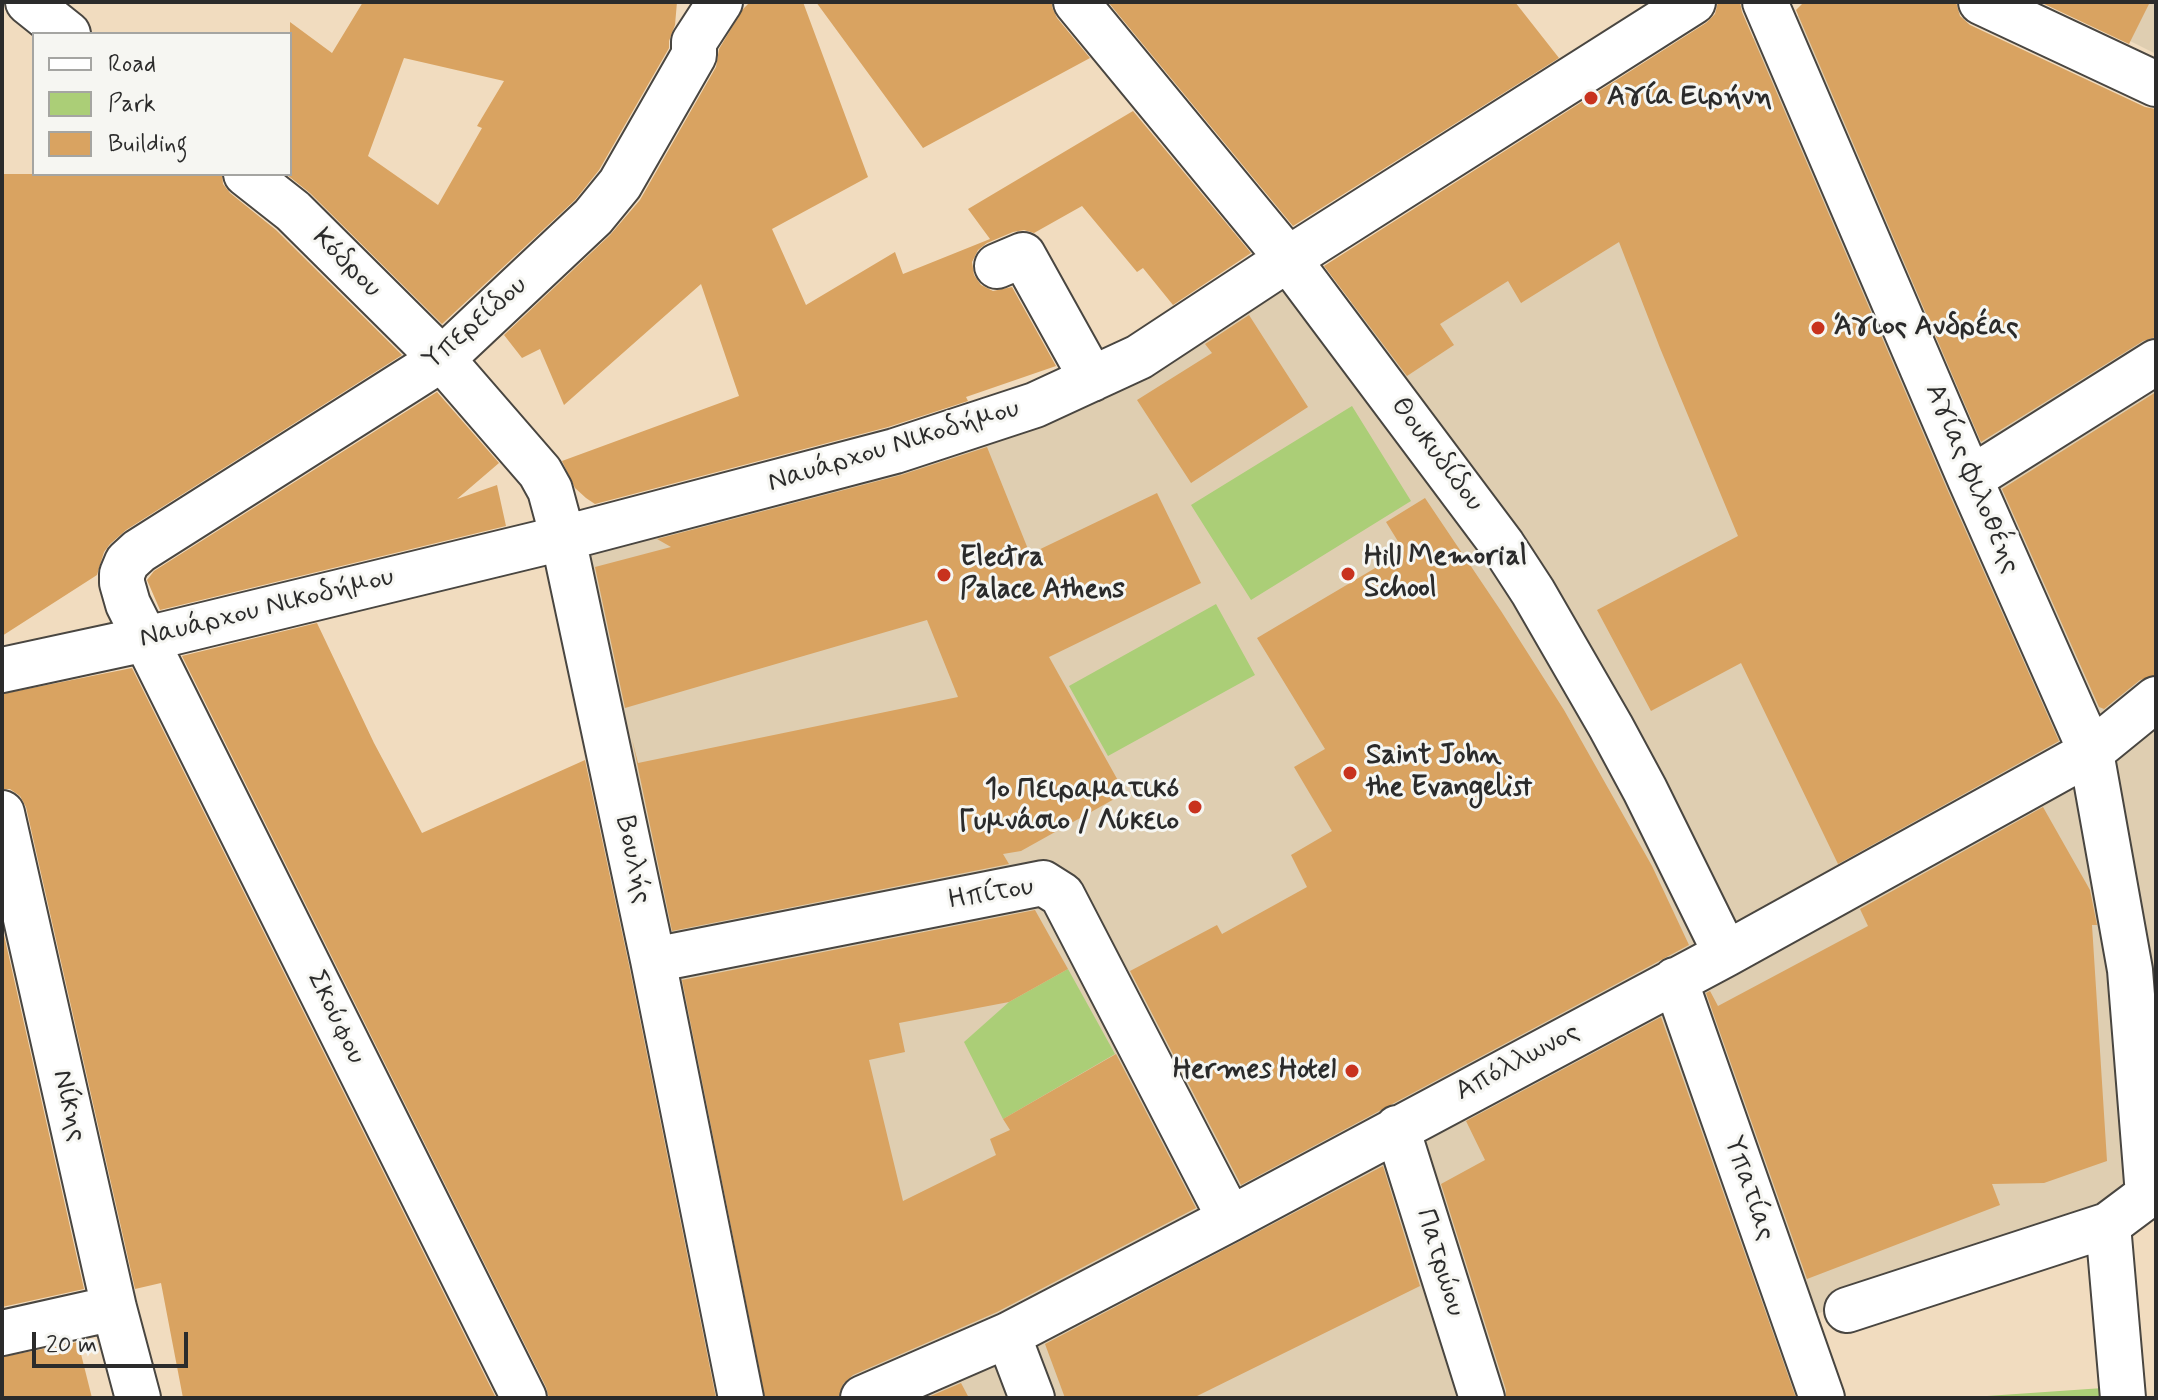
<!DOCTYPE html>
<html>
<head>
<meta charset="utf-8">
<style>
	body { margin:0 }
	#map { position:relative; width:2158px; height:1400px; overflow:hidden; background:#f1dcbf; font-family:Mynerve,sans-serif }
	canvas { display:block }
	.frame { position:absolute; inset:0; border:4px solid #2b2b2b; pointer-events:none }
	.legend { position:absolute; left:32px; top:32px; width:260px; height:144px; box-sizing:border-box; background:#f6f6f2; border:2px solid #a5a5a2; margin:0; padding:10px 14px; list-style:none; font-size:24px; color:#2b2b2b }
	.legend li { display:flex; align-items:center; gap:16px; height:40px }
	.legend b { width:40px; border:2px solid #a5a5a2 }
	.scale { position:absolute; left:32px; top:1332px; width:156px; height:36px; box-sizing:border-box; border:4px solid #2b2b2b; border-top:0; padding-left:10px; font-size:24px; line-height:28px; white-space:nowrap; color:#2b2b2b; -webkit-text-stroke:6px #f6f6f2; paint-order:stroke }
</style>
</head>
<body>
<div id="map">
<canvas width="2158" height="1400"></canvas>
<div class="frame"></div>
<ul class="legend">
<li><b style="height:10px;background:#fff"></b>Road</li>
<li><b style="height:22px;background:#abce77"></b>Park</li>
<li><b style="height:22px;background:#d9a361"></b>Building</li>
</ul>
<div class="scale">20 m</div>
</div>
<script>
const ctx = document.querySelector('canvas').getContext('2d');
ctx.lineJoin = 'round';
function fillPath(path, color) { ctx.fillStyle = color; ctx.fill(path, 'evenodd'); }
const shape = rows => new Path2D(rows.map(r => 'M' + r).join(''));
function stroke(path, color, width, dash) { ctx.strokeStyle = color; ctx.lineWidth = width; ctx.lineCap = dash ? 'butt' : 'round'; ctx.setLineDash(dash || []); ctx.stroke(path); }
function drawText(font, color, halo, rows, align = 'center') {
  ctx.font = font + ' Mynerve,sans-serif'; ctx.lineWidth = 6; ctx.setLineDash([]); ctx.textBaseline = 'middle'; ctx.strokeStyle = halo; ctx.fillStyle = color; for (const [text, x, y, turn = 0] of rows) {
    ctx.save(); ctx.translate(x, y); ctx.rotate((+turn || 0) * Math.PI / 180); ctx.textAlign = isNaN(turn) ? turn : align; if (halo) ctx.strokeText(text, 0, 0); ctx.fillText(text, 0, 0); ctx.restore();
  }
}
const built = shape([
	[1825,2,2156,137,2156,1013,2135,1016,2142,1198,1800,1320,1813,1398,772,1398,570,520,949,445,1283,274,1501,584,1613,777,1560,594,1343,308,1736,47],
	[2054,2,2156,2,2156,54,2130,41]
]);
const green = shape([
	[1352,406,1411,501,1251,600,1191,505],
	[1216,604,1255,675,1108,756,1069,686],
	[1068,969,1115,1054,1003,1119,964,1042,1009,1002],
	[2103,1388,2104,1398,1958,1398]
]);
const building = shape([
	[363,2,677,2,675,25,669,41,669,48,599,170,575,200,442,324,310,193,286,174,290,174,290,22,332,53],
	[404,58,504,81,477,126,482,128,438,205,368,156],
	[750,2,803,2,868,177,772,229,806,305,895,252,903,274,990,239,968,209,1133,111,1251,253,1173,305,1143,268,1137,272,1082,206,1034,233,1024,230,1013,232,987,243,978,250,972,262,974,275,981,285,993,291,1012,287,1056,366,966,397,968,401,888,427,595,504,586,498,575,488,562,461,739,396,701,284,564,405,540,349,522,358,504,335,610,235,640,200,716,67,719,49,743,9],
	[816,2,1052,2,1052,7,1057,18,1090,58,923,148],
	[1108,2,1515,2,1559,58,1293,226],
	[1718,2,1740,2,1742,12,1947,489,2059,741,1838,864,1741,663,1651,711,1597,610,1738,536,1660,348,1619,242,1521,303,1508,281,1440,324,1454,345,1407,376,1324,266,1706,23,1715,14],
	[1804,2,1956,2,1960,16,1970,25,2145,107,2156,109,2156,337,2143,341,1981,442,1796,10],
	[2040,2,2150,2,2129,44],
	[2,174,222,174,223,184,230,193,276,230,402,355,126,530,110,544,104,552,97,575,2,636],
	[1249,315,1308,407,1191,483,1137,400,1212,353,1205,344],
	[437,392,499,463,457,499,497,485,506,526,160,610,147,580,154,571],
	[2156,392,2156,675,2140,680,2104,709,2099,707,2002,489],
	[987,447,1030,554,1157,493,1201,583,1049,657,1125,793,1021,851,1003,854,1009,864,672,931,632,739,638,763,958,697,927,620,625,708,595,567,671,547,657,539,901,475],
	[1425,498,1501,611,1564,710,1652,866,1689,945,1241,1185,1130,971,1217,925,1222,934,1307,887,1291,855,1332,831,1294,767,1325,749,1257,638,1404,551,1386,522],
	[317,623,374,743,422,833,585,760,629,965,716,1398,549,1398,546,1387,182,656],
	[132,668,496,1398,183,1398,161,1283,135,1289,26,807,20,796,10,789,2,789,2,694],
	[2043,807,2090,890,2097,925,2092,925,2107,1161,2044,1183,1992,1184,2000,1205,1807,1279,1706,993,1710,991,1718,1006,1868,926,1860,909],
	[1035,910,1068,969,1009,1002,899,1023,905,1052,869,1060,903,1201,996,1155,990,1139,1010,1130,1003,1119,1116,1054,1196,1208,997,1312,853,1375,843,1384,838,1398,765,1398,682,980],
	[2,926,84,1289,2,1307],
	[1661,1017,1796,1398,1506,1398,1506,1390,1441,1184,1485,1160,1466,1121],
	[1383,1166,1420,1286,1193,1398,1065,1398,1045,1344],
	[78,1342,92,1398,2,1398,2,1357],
	[961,1383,969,1398,926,1398]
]);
const minor = shape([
	[28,2,68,34],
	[1076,2,1288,259,1503,546,1533,592,1611,727,1645,790,1726,954],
	[1765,2,1970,479,2091,752,2130,970,2148,1195,2108,1225,1847,1310],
	[1981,2,2156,84],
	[246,174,293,211,442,359,540,472,550,490,563,538,653,960,741,1398],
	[997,266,1023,255,1092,379],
	[1970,479,2156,362],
	[2,670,146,639,583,533,895,451,1035,405,1139,357,1288,259,1693,2],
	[2,813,114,1308,138,1398],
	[653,960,1043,883,1062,895,1230,1219],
	[1675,980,1822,1398],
	[1397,1128,1482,1398],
	[2108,1225,2123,1398],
	[2,1333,114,1308],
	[1008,1335,1032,1398],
	[524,1398,128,604,122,583,122,574,127,562,139,551,442,359,593,217,620,184,694,55,694,42,720,2],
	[863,1398,1008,1335,1230,1219,1726,954,2091,752,2156,699]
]);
const markers = [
	[1591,98,8,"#c8321e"],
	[1818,328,8,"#c8321e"],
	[1348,574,8,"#c8321e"],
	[944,575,8,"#c8321e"],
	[1350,773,8,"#c8321e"],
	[1195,807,8,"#c8321e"],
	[1352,1071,8,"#c8321e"]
];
const poiNames = [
	["Αγία Ειρήνη",1607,98],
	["Άγιος Ανδρέας",1834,328],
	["Hill Memorial",1364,558],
	["School",1364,590],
	["Electra",960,559],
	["Palace Athens",960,591],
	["Saint John",1366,757],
	["the Evangelist",1366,789],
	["1ο Πειραματικό",1179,791,"right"],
	["Γυμνάσιο / Λύκειο",1179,823,"right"],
	["Hermes Hotel",1336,1071,"right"]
];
const streetNames = [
	["Κόδρου",346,264,45],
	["Υπερείδου",476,324,-41],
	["Ναυάρχου Νικοδήμου",894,447,-17],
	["Θουκυδίδου",1436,455,53],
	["Αγίας Φιλοθέης",1971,479,67],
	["Ναυάρχου Νικοδήμου",267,609,-14],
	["Βουλής",632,860,78],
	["Ηπίτου",991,895,-10],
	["Σκούφου",335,1018,64],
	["Απόλλωνος",1518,1063,-28],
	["Νίκης",68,1106,77],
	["Υπατίας",1748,1189,71],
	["Πατρώου",1439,1263,73]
];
fillPath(built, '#dfceb1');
fillPath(green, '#abce77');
fillPath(building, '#d9a361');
stroke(minor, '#494641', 48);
stroke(minor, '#fff', 44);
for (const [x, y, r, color] of markers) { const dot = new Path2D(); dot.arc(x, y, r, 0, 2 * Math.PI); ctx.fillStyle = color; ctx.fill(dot); stroke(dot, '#f6f6f2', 3); }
drawText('bold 28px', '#2b2b2b', '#f6f6f2', poiNames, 'left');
drawText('28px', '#2b2b2b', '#f6f6f2', streetNames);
</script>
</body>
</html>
